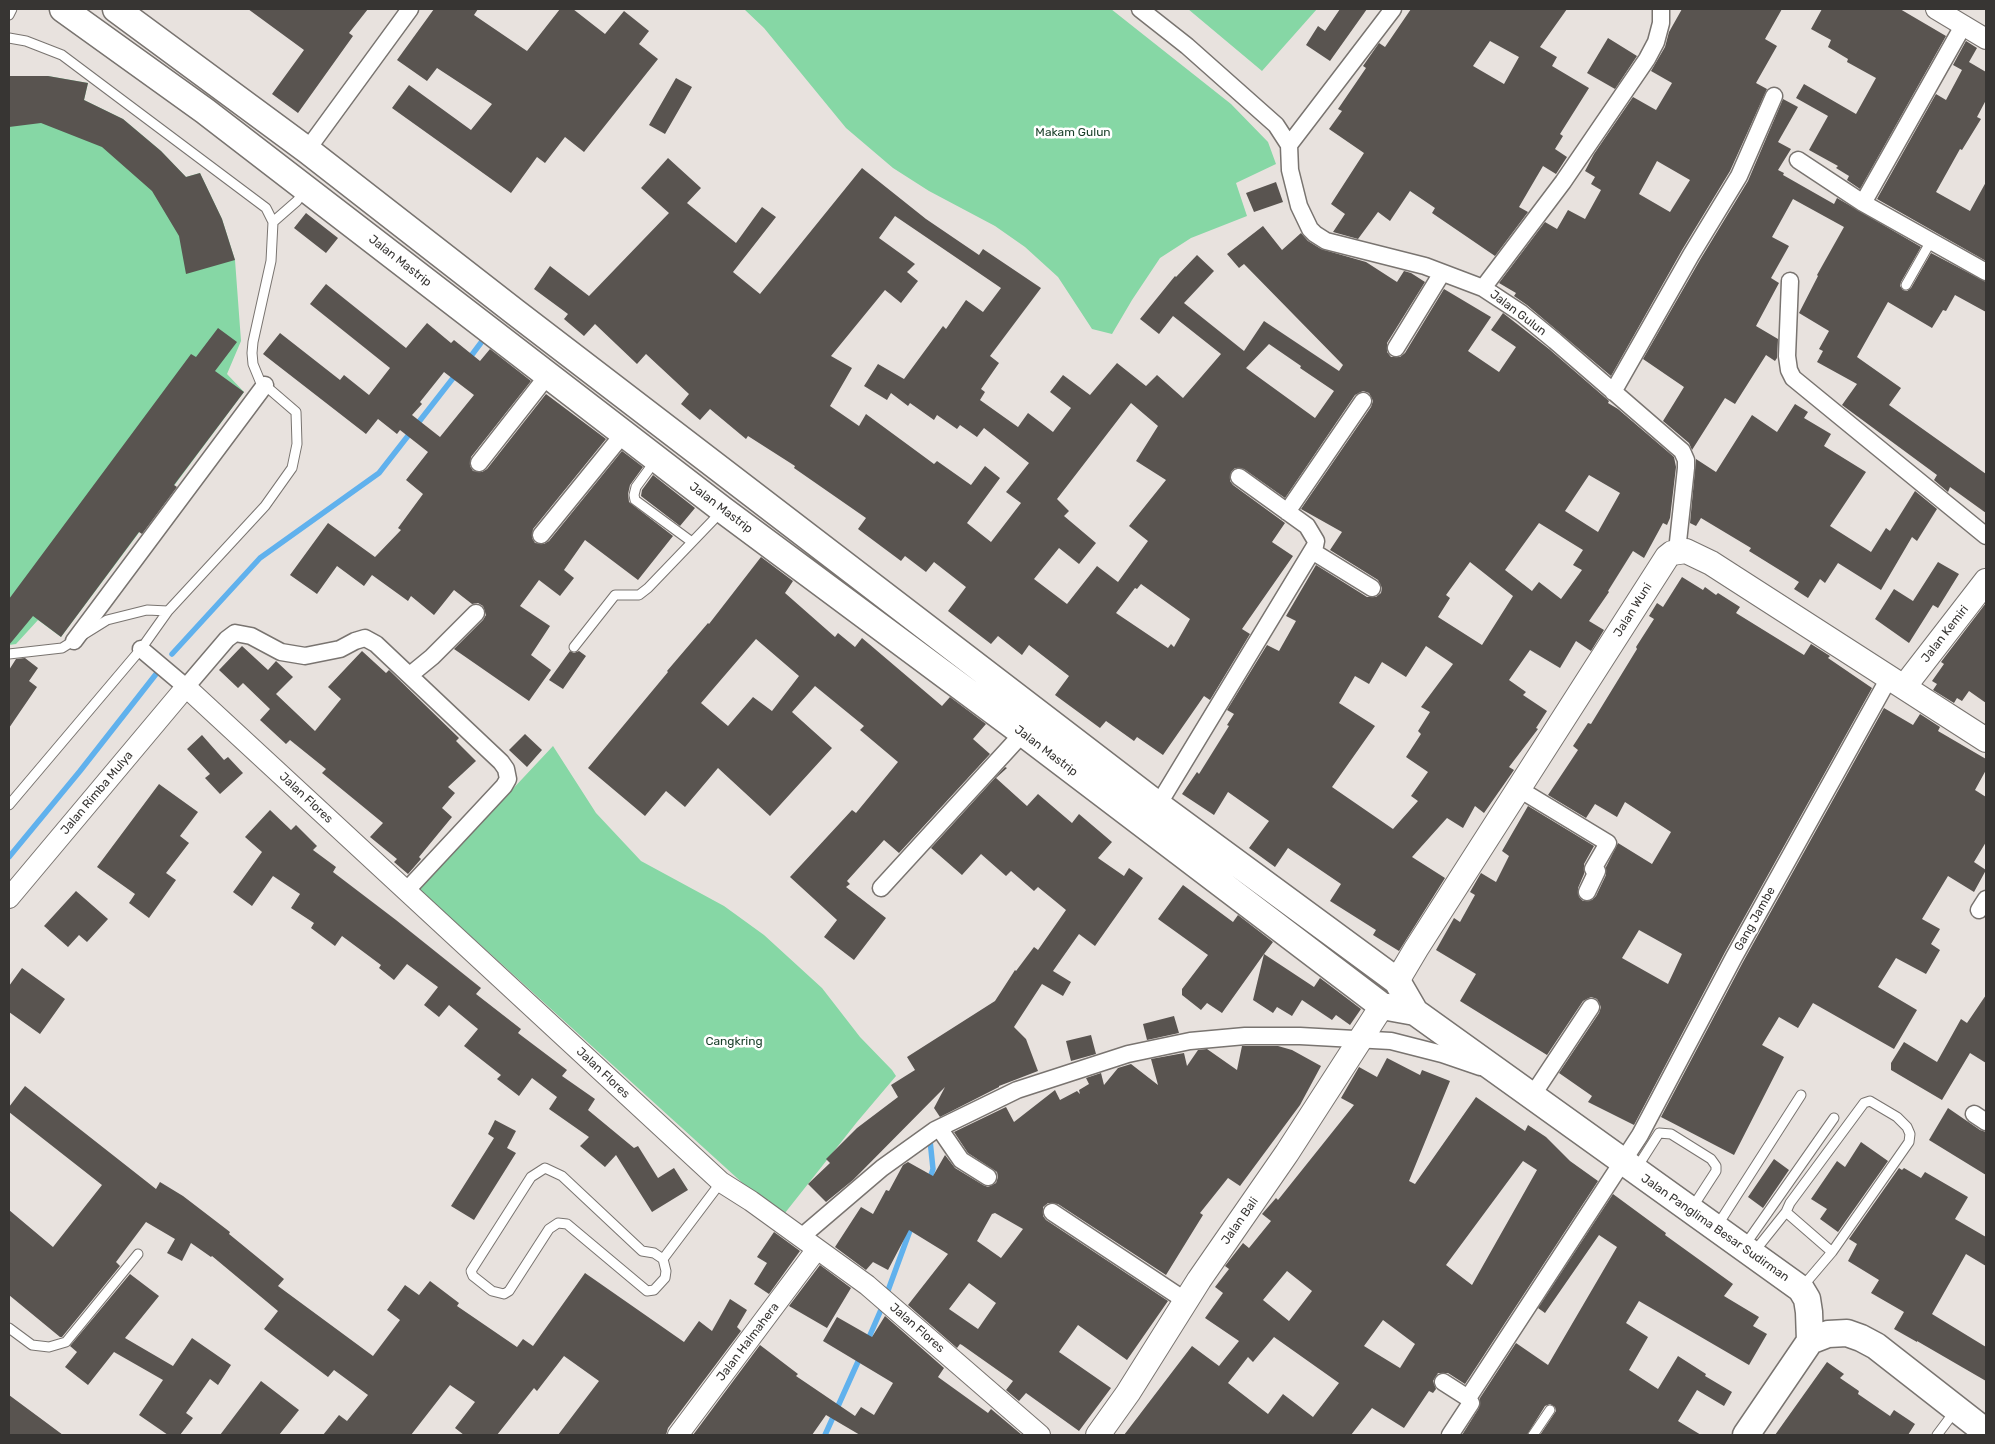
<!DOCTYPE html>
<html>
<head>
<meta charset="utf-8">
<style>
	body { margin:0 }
	#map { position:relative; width:1995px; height:1444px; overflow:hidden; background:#e8e2de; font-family:Rubik,sans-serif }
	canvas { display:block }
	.frame { position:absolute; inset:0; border:10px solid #373533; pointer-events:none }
</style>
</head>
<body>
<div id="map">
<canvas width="1995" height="1444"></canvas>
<div class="frame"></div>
</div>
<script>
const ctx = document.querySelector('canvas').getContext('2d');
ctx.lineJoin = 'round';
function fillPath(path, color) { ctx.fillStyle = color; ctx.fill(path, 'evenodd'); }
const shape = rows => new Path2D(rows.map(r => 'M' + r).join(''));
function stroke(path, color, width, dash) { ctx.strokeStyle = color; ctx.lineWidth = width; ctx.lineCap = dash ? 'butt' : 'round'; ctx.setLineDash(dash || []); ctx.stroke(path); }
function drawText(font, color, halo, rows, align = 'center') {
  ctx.font = font + ' Rubik,sans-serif'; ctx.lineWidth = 5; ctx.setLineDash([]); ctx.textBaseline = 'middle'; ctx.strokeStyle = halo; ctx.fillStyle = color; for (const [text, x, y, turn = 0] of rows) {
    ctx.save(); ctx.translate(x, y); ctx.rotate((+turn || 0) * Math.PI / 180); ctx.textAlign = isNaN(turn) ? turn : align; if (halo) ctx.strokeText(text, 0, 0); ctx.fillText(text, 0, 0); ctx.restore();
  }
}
const green = shape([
	[744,9,1111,9,1231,104,1268,142,1276,164,1236,183,1247,216,1191,238,1160,258,1132,300,1112,334,1092,329,1058,277,1025,247,995,226,929,191,893,168,846,128,764,28],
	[1188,9,1317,9,1262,71],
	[9,76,48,76,88,83,84,100,123,119,161,151,186,177,200,173,222,219,235,260,241,341,227,374,244,392,61,637,38,620,16,644,9,645],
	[553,746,596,813,641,861,724,906,764,935,822,988,860,1037,892,1070,896,1076,857,1122,781,1218,419,889]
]);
const stream = shape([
	[468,360,483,340],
	[172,654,260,558,379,473,457,373],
	[9,857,80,771,160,669],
	[929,1181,933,1169,930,1140],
	[886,1296,912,1225],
	[867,1342,883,1305],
	[825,1435,861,1355]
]);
const building = shape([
	[248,9,368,9,349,33,353,36,298,113,272,94,304,50],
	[434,9,478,9,474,15,527,51,560,9,573,9,605,34,624,11,649,31,639,44,658,59,584,152,565,137,545,163,537,157,511,193,392,108,409,85,471,130,492,104,437,68,427,81,397,60],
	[1340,9,1367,9,1330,61,1306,45,1318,26,1325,31],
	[1411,9,1567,9,1540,47,1557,57,1552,66,1589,88,1560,134,1563,136,1555,149,1567,157,1556,174,1543,166,1519,207,1528,212,1495,256,1432,213,1435,208,1410,191,1390,221,1378,212,1358,239,1333,232,1345,214,1331,204,1364,153,1329,129,1342,111,1338,109,1366,68,1363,66,1379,43,1385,47],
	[1490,41,1519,57,1504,84,1473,66],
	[1682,9,1782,9,1765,39,1777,46,1756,83,1767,89,1730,171,1682,250,1611,376,1527,305,1514,296,1516,293,1499,283,1545,222,1557,229,1568,210,1585,219,1601,190,1591,184,1595,177,1585,171,1594,154,1633,97,1656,110,1672,83,1651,71,1665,47,1669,32],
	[1657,161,1690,180,1670,212,1639,194],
	[1822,9,1900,9,1946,36,1860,189,1847,180,1849,176,1836,168,1838,166,1809,150,1828,116,1796,98,1804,84,1856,114,1876,78,1847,62,1848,59,1828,47,1831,40,1811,29],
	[1608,38,1637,56,1615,89,1587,73],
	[1966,41,1977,48,1969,62,1986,72,1986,100,1977,117,1981,119,1962,150,1960,149,1936,192,1970,211,1986,182,1986,261,1877,199,1936,94,1946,100,1962,70,1953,65],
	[9,76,48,76,88,83,84,100,123,119,161,151,186,177,200,173,222,219,235,260,186,274,179,236,152,191,102,147,41,123,9,127],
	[676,78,692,87,665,134,649,125],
	[1783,99,1798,107,1778,142,1791,149,1778,170,1784,173,1783,175,1834,204,1837,198,1921,247,1901,282,1900,286,1903,290,1907,291,1911,288,1931,253,1986,282,1986,312,1955,295,1946,311,1943,310,1932,328,1888,302,1857,357,1901,388,1889,405,1986,474,1986,513,1950,487,1948,492,1934,480,1937,475,1842,405,1857,384,1817,362,1823,351,1819,349,1829,331,1799,313,1818,276,1817,275,1844,227,1793,199,1772,237,1789,246,1771,278,1779,283,1756,326,1778,339,1777,358,1775,361,1766,355,1735,404,1725,398,1692,450,1689,443,1663,421,1684,387,1643,359,1700,260,1748,181],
	[668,158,701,188,687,203,736,243,762,207,776,217,733,272,760,294,862,168,926,219,979,255,983,249,1041,288,990,356,999,363,981,389,985,392,980,400,1018,427,1028,413,1053,432,1071,408,1050,392,1063,375,1090,395,1117,363,1146,386,1157,375,1183,398,1221,354,1173,316,1159,334,1140,319,1175,276,1176,277,1197,255,1214,271,1184,303,1244,351,1264,321,1339,371,1343,365,1244,264,1239,268,1227,254,1263,226,1282,250,1301,233,1308,241,1321,249,1366,262,1397,282,1404,271,1411,273,1425,282,1387,343,1387,352,1391,357,1400,357,1405,353,1444,289,1491,317,1468,351,1499,372,1516,347,1491,330,1503,313,1549,349,1609,401,1608,403,1618,409,1674,457,1676,467,1670,518,1667,525,1663,523,1644,558,1633,551,1608,591,1609,592,1589,621,1604,630,1591,651,1576,641,1560,668,1530,650,1509,680,1526,692,1523,695,1547,711,1536,728,1538,729,1509,767,1514,770,1484,813,1475,806,1463,828,1447,818,1412,857,1445,878,1399,951,1373,935,1376,930,1330,901,1341,884,1288,848,1275,867,1249,848,1269,821,1228,792,1214,815,1182,794,1197,772,1199,774,1229,726,1227,725,1234,714,1227,710,1267,645,1279,651,1296,621,1286,616,1316,565,1367,597,1376,597,1381,593,1382,588,1378,580,1330,550,1342,532,1301,509,1371,407,1373,401,1369,393,1363,391,1355,395,1285,498,1244,469,1235,468,1231,472,1230,481,1233,485,1285,523,1272,542,1293,556,1242,629,1250,634,1210,700,1204,696,1163,755,1137,737,1134,741,1106,721,1100,728,1055,695,1069,676,1029,645,1022,655,998,636,991,644,948,611,966,587,934,562,926,572,905,556,901,561,858,529,866,518,794,468,795,466,748,436,746,439,710,409,700,420,681,404,689,394,646,354,637,364,595,324,584,336,564,319,568,314,534,289,550,266,589,296,669,213,641,188],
	[895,216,1001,288,983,312,966,300,946,329,943,326,904,379,878,364,864,386,887,400,891,393,908,406,910,403,934,420,937,415,957,429,960,425,977,437,984,428,1029,463,1006,492,1021,503,991,542,967,523,1000,478,985,466,971,485,937,461,934,464,866,414,859,426,830,406,852,368,831,356,885,290,901,303,918,281,907,272,915,264,879,238],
	[1269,344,1301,366,1300,368,1334,391,1315,418,1246,368],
	[1131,403,1158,426,1136,461,1166,480,1129,526,1148,541,1118,582,1097,566,1067,604,1034,579,1059,548,1079,564,1096,543,1064,516,1069,511,1057,499],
	[1589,475,1620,493,1598,532,1565,511],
	[1539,523,1583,550,1573,565,1582,570,1561,599,1539,582,1532,591,1505,570],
	[1470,562,1513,596,1482,645,1438,617,1450,598,1446,595],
	[1141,584,1190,619,1174,647,1171,644,1168,648,1116,613,1135,588,1137,589],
	[1426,646,1453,664,1421,707,1430,712,1418,731,1421,734,1406,757,1428,772,1411,796,1418,801,1393,829,1332,787,1375,726,1339,703,1355,676,1369,684,1382,662,1406,677],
	[1276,182,1283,202,1254,212,1246,193],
	[306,213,338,238,326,253,294,228],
	[326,284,406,348,427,323,451,343,454,340,480,361,490,349,531,381,471,457,470,466,473,471,482,472,487,469,546,394,606,439,533,529,532,538,535,543,544,544,549,541,622,451,643,467,630,485,628,494,629,502,673,536,638,580,585,540,564,570,574,578,560,596,539,580,520,606,550,626,531,655,551,670,529,701,454,649,483,620,486,615,483,606,478,603,472,604,454,590,434,615,411,596,408,601,372,575,364,586,337,566,317,594,290,575,328,523,375,557,401,530,398,528,423,494,406,480,428,452,400,430,397,434,378,419,366,434,263,354,280,333,340,380,344,375,369,395,390,368,310,304],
	[444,372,474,395,440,437,412,415,422,404,420,402],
	[218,328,237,342,215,371,244,392,174,485,177,487,142,534,139,532,61,637,33,616,9,645,9,599,191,354,196,357],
	[1795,404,1808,412,1804,418,1831,434,1824,446,1866,472,1830,526,1871,552,1886,528,1890,531,1915,491,1937,509,1917,541,1912,537,1881,590,1838,563,1825,583,1820,579,1808,598,1794,589,1799,582,1749,551,1751,548,1701,518,1696,526,1690,523,1696,459,1716,472,1752,415,1777,432],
	[653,475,695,508,680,526,641,496,642,490],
	[761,557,793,581,785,593,835,637,838,633,855,647,862,638,942,706,950,697,986,724,973,739,990,754,899,853,884,840,847,881,850,884,846,887,886,918,854,960,824,937,837,920,790,877,852,810,856,813,898,762,860,730,864,726,815,686,792,712,832,748,770,816,718,768,685,807,666,791,645,816,588,768,668,672,667,671,708,623,709,624],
	[756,639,799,676,772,711,753,697,728,726,701,703],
	[1938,562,1959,574,1938,608,1933,605,1909,643,1875,619,1894,589,1913,601],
	[1682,577,1703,590,1705,587,1716,595,1718,593,1740,607,1736,613,1804,655,1811,644,1830,656,1828,658,1872,688,1725,952,1634,1125,1588,1102,1592,1096,1559,1073,1599,1013,1601,1007,1597,999,1591,997,1583,1001,1547,1055,1460,1001,1476,974,1436,950,1454,918,1460,922,1475,895,1470,892,1481,873,1496,882,1509,856,1502,851,1528,806,1594,846,1584,864,1584,874,1578,888,1579,897,1583,901,1592,900,1596,896,1606,875,1606,867,1618,843,1652,864,1671,832,1625,802,1617,817,1595,804,1586,818,1548,795,1578,750,1573,746,1588,723,1591,724,1637,649,1636,647,1654,619,1649,616,1657,603,1663,607],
	[1639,930,1682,954,1668,984,1622,958],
	[1986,603,1986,703,1969,691,1962,701,1957,698,1954,703,1933,690,1937,684,1932,681,1944,664,1941,662],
	[242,646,268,670,276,661,293,677,276,694,315,731,341,699,328,687,362,651,386,673,389,670,459,738,456,741,476,761,448,787,455,793,442,808,452,817,419,857,421,859,408,874,394,862,397,859,370,837,383,823,322,773,326,769,290,740,286,744,260,720,270,709,243,683,238,688,219,670],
	[570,651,574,653,579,651,586,656,563,689,549,680],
	[25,658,38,668,29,681,37,687,9,728,9,670,16,659],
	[1884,708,1913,725,1920,714,1940,727,1938,731,1986,759,1986,770,1975,790,1986,797,1986,842,1974,862,1986,870,1974,892,1948,876,1922,919,1940,929,1931,944,1940,950,1926,974,1896,958,1878,987,1917,1010,1894,1049,1813,1003,1798,1028,1779,1017,1762,1045,1784,1057,1734,1155,1661,1117,1743,962],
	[525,734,542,750,527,767,509,750],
	[202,735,224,760,228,757,243,773,220,794,205,778,210,774,187,749],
	[1005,767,1007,768,996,778,1027,806,1038,794,1072,823,1079,814,1112,842,1098,858,1124,876,1129,868,1143,878,1095,946,1079,934,1053,971,1071,982,1063,996,1042,984,1014,1027,1026,1039,1038,1071,999,1086,999,1087,995,1089,940,1117,934,1108,945,1087,853,1180,826,1202,808,1184,830,1163,826,1159,857,1128,898,1097,891,1085,915,1070,907,1057,995,1001,1015,970,1016,971,1034,947,1038,950,1066,910,1038,887,1034,891,1011,871,1006,876,981,854,962,875,931,848],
	[159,784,198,812,180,836,189,843,166,873,176,880,149,918,129,903,135,894,97,867],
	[270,810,291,830,296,825,317,846,313,850,336,867,333,872,396,920,481,988,476,994,521,1029,518,1033,567,1070,562,1076,595,1099,588,1110,634,1148,638,1146,658,1178,674,1168,688,1190,652,1212,616,1155,605,1167,580,1146,589,1137,549,1109,557,1097,532,1078,519,1096,497,1079,501,1075,464,1046,478,1029,449,1005,439,1017,424,1005,438,987,407,964,394,980,379,968,381,965,342,936,335,946,311,928,314,923,291,908,300,894,273,876,252,906,233,892,262,852,245,837],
	[1183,885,1233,922,1238,915,1273,942,1264,954,1314,987,1320,978,1361,1009,1350,1025,1336,1015,1332,1020,1302,1000,1292,1016,1277,1007,1273,1013,1253,1000,1264,954,1222,1013,1207,1003,1201,1010,1182,995,1182,989,1208,955,1158,919],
	[76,891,108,919,87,942,79,935,68,947,44,926],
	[22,968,65,999,40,1034,9,1012,9,986],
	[1986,995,1986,1063,1970,1053,1942,1100,1891,1070,1891,1063,1904,1042,1937,1062,1961,1019,1967,1023],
	[1174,1016,1179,1033,1147,1040,1143,1024],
	[1091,1035,1096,1054,1071,1061,1066,1041],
	[1242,1046,1278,1046,1292,1050,1321,1066,1300,1105,1240,1186,1228,1178,1200,1213,1203,1215,1166,1275,1058,1204,1048,1203,1043,1207,1043,1216,1046,1220,1168,1301,1127,1360,1078,1325,1059,1352,1111,1388,1079,1431,1026,1393,1019,1401,1006,1390,1013,1381,962,1345,960,1344,957,1348,908,1305,948,1254,909,1230,888,1270,873,1262,866,1270,835,1247,861,1207,873,1214,886,1190,889,1191,903,1165,908,1162,933,1176,945,1155,955,1168,983,1185,988,1187,996,1183,998,1177,997,1172,968,1153,954,1132,1006,1107,1014,1122,1055,1090,1060,1100,1077,1091,1080,1094,1079,1090,1089,1084,1086,1078,1101,1073,1104,1085,1118,1068,1131,1064,1158,1085,1151,1059,1184,1053,1187,1066,1198,1050,1207,1049,1237,1070],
	[995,1213,1023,1229,1001,1258,977,1241,992,1214],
	[969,1283,996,1303,978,1329,949,1309],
	[1387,1058,1420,1075,1422,1070,1450,1081,1409,1181,1415,1184,1476,1097,1525,1131,1528,1125,1546,1137,1570,1161,1598,1181,1465,1384,1448,1373,1438,1373,1433,1381,1436,1389,1433,1393,1429,1391,1404,1428,1372,1408,1351,1435,1124,1435,1192,1346,1219,1366,1239,1341,1205,1318,1223,1293,1215,1287,1229,1269,1225,1266,1243,1243,1249,1248,1271,1221,1262,1214,1276,1198,1278,1200,1354,1105,1341,1098,1359,1067,1377,1077],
	[1523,1161,1537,1170,1472,1285,1446,1265],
	[1287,1271,1312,1291,1289,1321,1263,1300],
	[1383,1320,1415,1344,1400,1368,1364,1346],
	[1274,1337,1339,1383,1313,1417,1283,1394,1268,1414,1228,1383,1248,1357,1253,1362],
	[25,1086,156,1189,160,1182,183,1196,230,1232,229,1234,284,1279,278,1286,373,1356,400,1320,387,1310,405,1285,419,1295,430,1281,459,1303,457,1306,517,1347,523,1339,533,1346,585,1273,684,1342,699,1321,712,1331,730,1299,747,1310,737,1327,741,1331,668,1428,666,1435,558,1435,599,1381,564,1356,537,1391,534,1388,497,1435,464,1435,455,1428,475,1402,450,1385,411,1435,323,1435,339,1415,347,1421,368,1395,334,1370,328,1377,264,1329,278,1311,212,1256,211,1257,191,1243,182,1261,167,1253,175,1239,146,1222,116,1262,120,1266,62,1337,60,1337,9,1295,9,1210,53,1247,102,1185,9,1112,9,1107],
	[1948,1108,1980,1130,1986,1132,1986,1175,1929,1140],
	[495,1120,516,1131,507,1148,516,1153,474,1220,451,1206,494,1138,488,1134],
	[1861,1142,1888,1161,1838,1232,1820,1219,1827,1209,1811,1199,1837,1161,1845,1167],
	[1774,1159,1789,1170,1763,1208,1748,1197],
	[1899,1168,1902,1170,1904,1168,1921,1178,1925,1172,1968,1197,1955,1219,1986,1237,1986,1266,1966,1254,1932,1314,1986,1347,1986,1381,1917,1341,1917,1342,1894,1329,1904,1312,1871,1293,1879,1280,1848,1261,1857,1244,1849,1239],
	[1613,1194,1666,1233,1665,1235,1733,1284,1724,1296,1759,1317,1753,1326,1767,1334,1749,1365,1639,1301,1626,1323,1648,1337,1629,1370,1658,1389,1678,1356,1706,1374,1705,1376,1732,1392,1724,1406,1697,1390,1678,1421,1701,1435,1540,1435,1556,1411,1555,1407,1550,1404,1545,1406,1527,1435,1462,1435,1479,1408,1480,1398,1516,1343,1548,1365,1617,1247,1599,1235,1545,1313,1538,1308],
	[774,1232,800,1251,769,1294,754,1284,767,1263,757,1257],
	[820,1265,851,1288,827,1328,789,1306],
	[130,1274,159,1296,125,1338,173,1366,192,1338,231,1365,218,1385,210,1379,186,1413,193,1418,180,1435,168,1435,139,1415,163,1380,114,1352,88,1385,65,1367,77,1352,70,1346],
	[885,1316,944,1368,938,1377,988,1413,991,1409,1022,1435,860,1435,826,1415,812,1435,693,1435,760,1345,798,1374,796,1376,855,1416,861,1407,874,1415,893,1383,823,1341,837,1317,872,1337],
	[1827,1362,1844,1374,1840,1378,1859,1391,1858,1394,1890,1416,1894,1410,1915,1424,1908,1435,1775,1435],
	[261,1381,299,1410,279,1435,220,1435],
	[9,1395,63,1435,9,1435]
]);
const service = shape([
	[9,15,12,9],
	[9,38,26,41,62,55,266,208,273,222],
	[1906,285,1931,241],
	[655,461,636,487,634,495,635,500,692,542],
	[574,647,615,595,639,595,648,588,721,512],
	[9,654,62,648,107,620,147,610,168,611],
	[9,805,141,649,168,611,265,506,292,468,297,444,296,412,260,381,253,364,252,353,253,342,271,261,273,222,297,201,304,191],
	[1636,1169,1659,1133,1671,1134,1711,1159,1716,1166,1716,1171,1692,1208],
	[1717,1226,1801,1095],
	[1745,1245,1834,1118],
	[1754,1252,1786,1212],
	[663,1259,666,1271,665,1278,654,1290,647,1291,567,1224,558,1223,549,1229,509,1291,504,1294,492,1291,473,1276,471,1271,531,1177,545,1168,562,1176,642,1251,654,1253,663,1259,721,1182],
	[1803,1286,1832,1252,1909,1142,1910,1134,1907,1127,1897,1117,1870,1101,1864,1103,1790,1203,1786,1212,1832,1252],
	[9,1328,32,1345,49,1347,66,1342,138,1254],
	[1533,1435,1550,1410],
	[1937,1435,1955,1411]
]);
const minor = shape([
	[1140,9,1187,46,1276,125,1289,145],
	[1289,145,1290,170,1299,206,1310,229,1315,234,1326,241,1425,266,1483,288,1521,313,1555,341,1682,451,1686,460,1686,468,1677,551],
	[1289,145,1393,9],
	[307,150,410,9],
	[1798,160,1863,203,1986,272],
	[1863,203,1963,26],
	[1790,281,1787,356,1789,370,1793,378,1986,536],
	[1483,288,1563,182,1647,59,1656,42,1661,23,1661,9],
	[1396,348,1442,273],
	[1613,392,1691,255,1739,176,1774,96],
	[479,463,548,375],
	[1287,512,1363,401],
	[541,535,624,433],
	[1312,551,1372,588],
	[74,641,265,385],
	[141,649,186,687,227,639,235,633,251,636,281,652,305,656,340,649,355,641,365,638,376,644,501,762,506,769,508,779,504,786,406,891],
	[410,675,432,657,476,613],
	[1519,789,1608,843,1593,869,1597,871,1587,892],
	[1158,805,1315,546,1316,541,1307,526,1239,477],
	[881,888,1023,733],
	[1979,910,1986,899],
	[1532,1096,1591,1007],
	[1974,1114,1986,1122],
	[939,1128,961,1160,988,1177],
	[1052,1212,1186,1301],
	[800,1238,882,1168,935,1130,1017,1090,1128,1054,1190,1041,1245,1036,1300,1036,1391,1041,1442,1054,1480,1067],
	[1443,1382,1468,1398,1471,1403,1450,1435],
	[1468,1398,1640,1135,1734,957,1889,678]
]);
const tertiary = shape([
	[1936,9,1986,39],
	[9,898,186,687,721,1182,751,1201,867,1285,1040,1435],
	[678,1435,817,1249]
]);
const secondary = shape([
	[1904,687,1986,581],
	[1397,981,1416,949,1667,557,1672,553,1686,551,1711,563,1986,740],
	[1098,1435,1128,1393,1199,1280,1287,1153,1382,1006]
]);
const primary = shape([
	[63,9,205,111,723,510,1023,733,1382,1006,1415,1012],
	[116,9,307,150,515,312,1158,805,1397,981,1415,1012,1801,1289,1807,1299,1809,1312,1810,1341],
	[1810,1341,1828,1334,1847,1333,1861,1338,1876,1346,1986,1432],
	[1746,1435,1810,1341]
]);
const parkNames = [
	["Makam Gulun",1073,133],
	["Cangkring",734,1042]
];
const streetNames = [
	["Jalan Mastrip",400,261,38],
	["Jalan Gulun",1518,313,37],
	["Jalan Mastrip",721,508,37],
	["Jalan Wuni",1633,610,-58],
	["Jalan Kemiri",1945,634,-52],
	["Jalan Mastrip",1046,751,37],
	["Jalan Rimba Mulya",97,793,-50],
	["Jalan Flores",306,798,43],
	["Gang Jambe",1755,919,-61],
	["Jalan Flores",603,1073,43],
	["Jalan Bali",1240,1221,-55],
	["Jalan Panglima Besar Sudirman",1715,1228,35],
	["Jalan Flores",917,1328,41],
	["Jalan Halmahera",748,1342,-53]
];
fillPath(green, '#86d7a5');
stroke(stream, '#60b1ed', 5.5);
fillPath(building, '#595450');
stroke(service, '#797470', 11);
stroke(minor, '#797470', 19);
stroke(tertiary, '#797470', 22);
stroke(secondary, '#797470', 26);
stroke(primary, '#797470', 29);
stroke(service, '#fff', 9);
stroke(minor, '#fff', 16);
stroke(tertiary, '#fff', 20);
stroke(secondary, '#fff', 24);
stroke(primary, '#fff', 26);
drawText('12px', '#193f29', '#fff', parkNames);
drawText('12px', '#373533', '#fff', streetNames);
</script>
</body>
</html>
